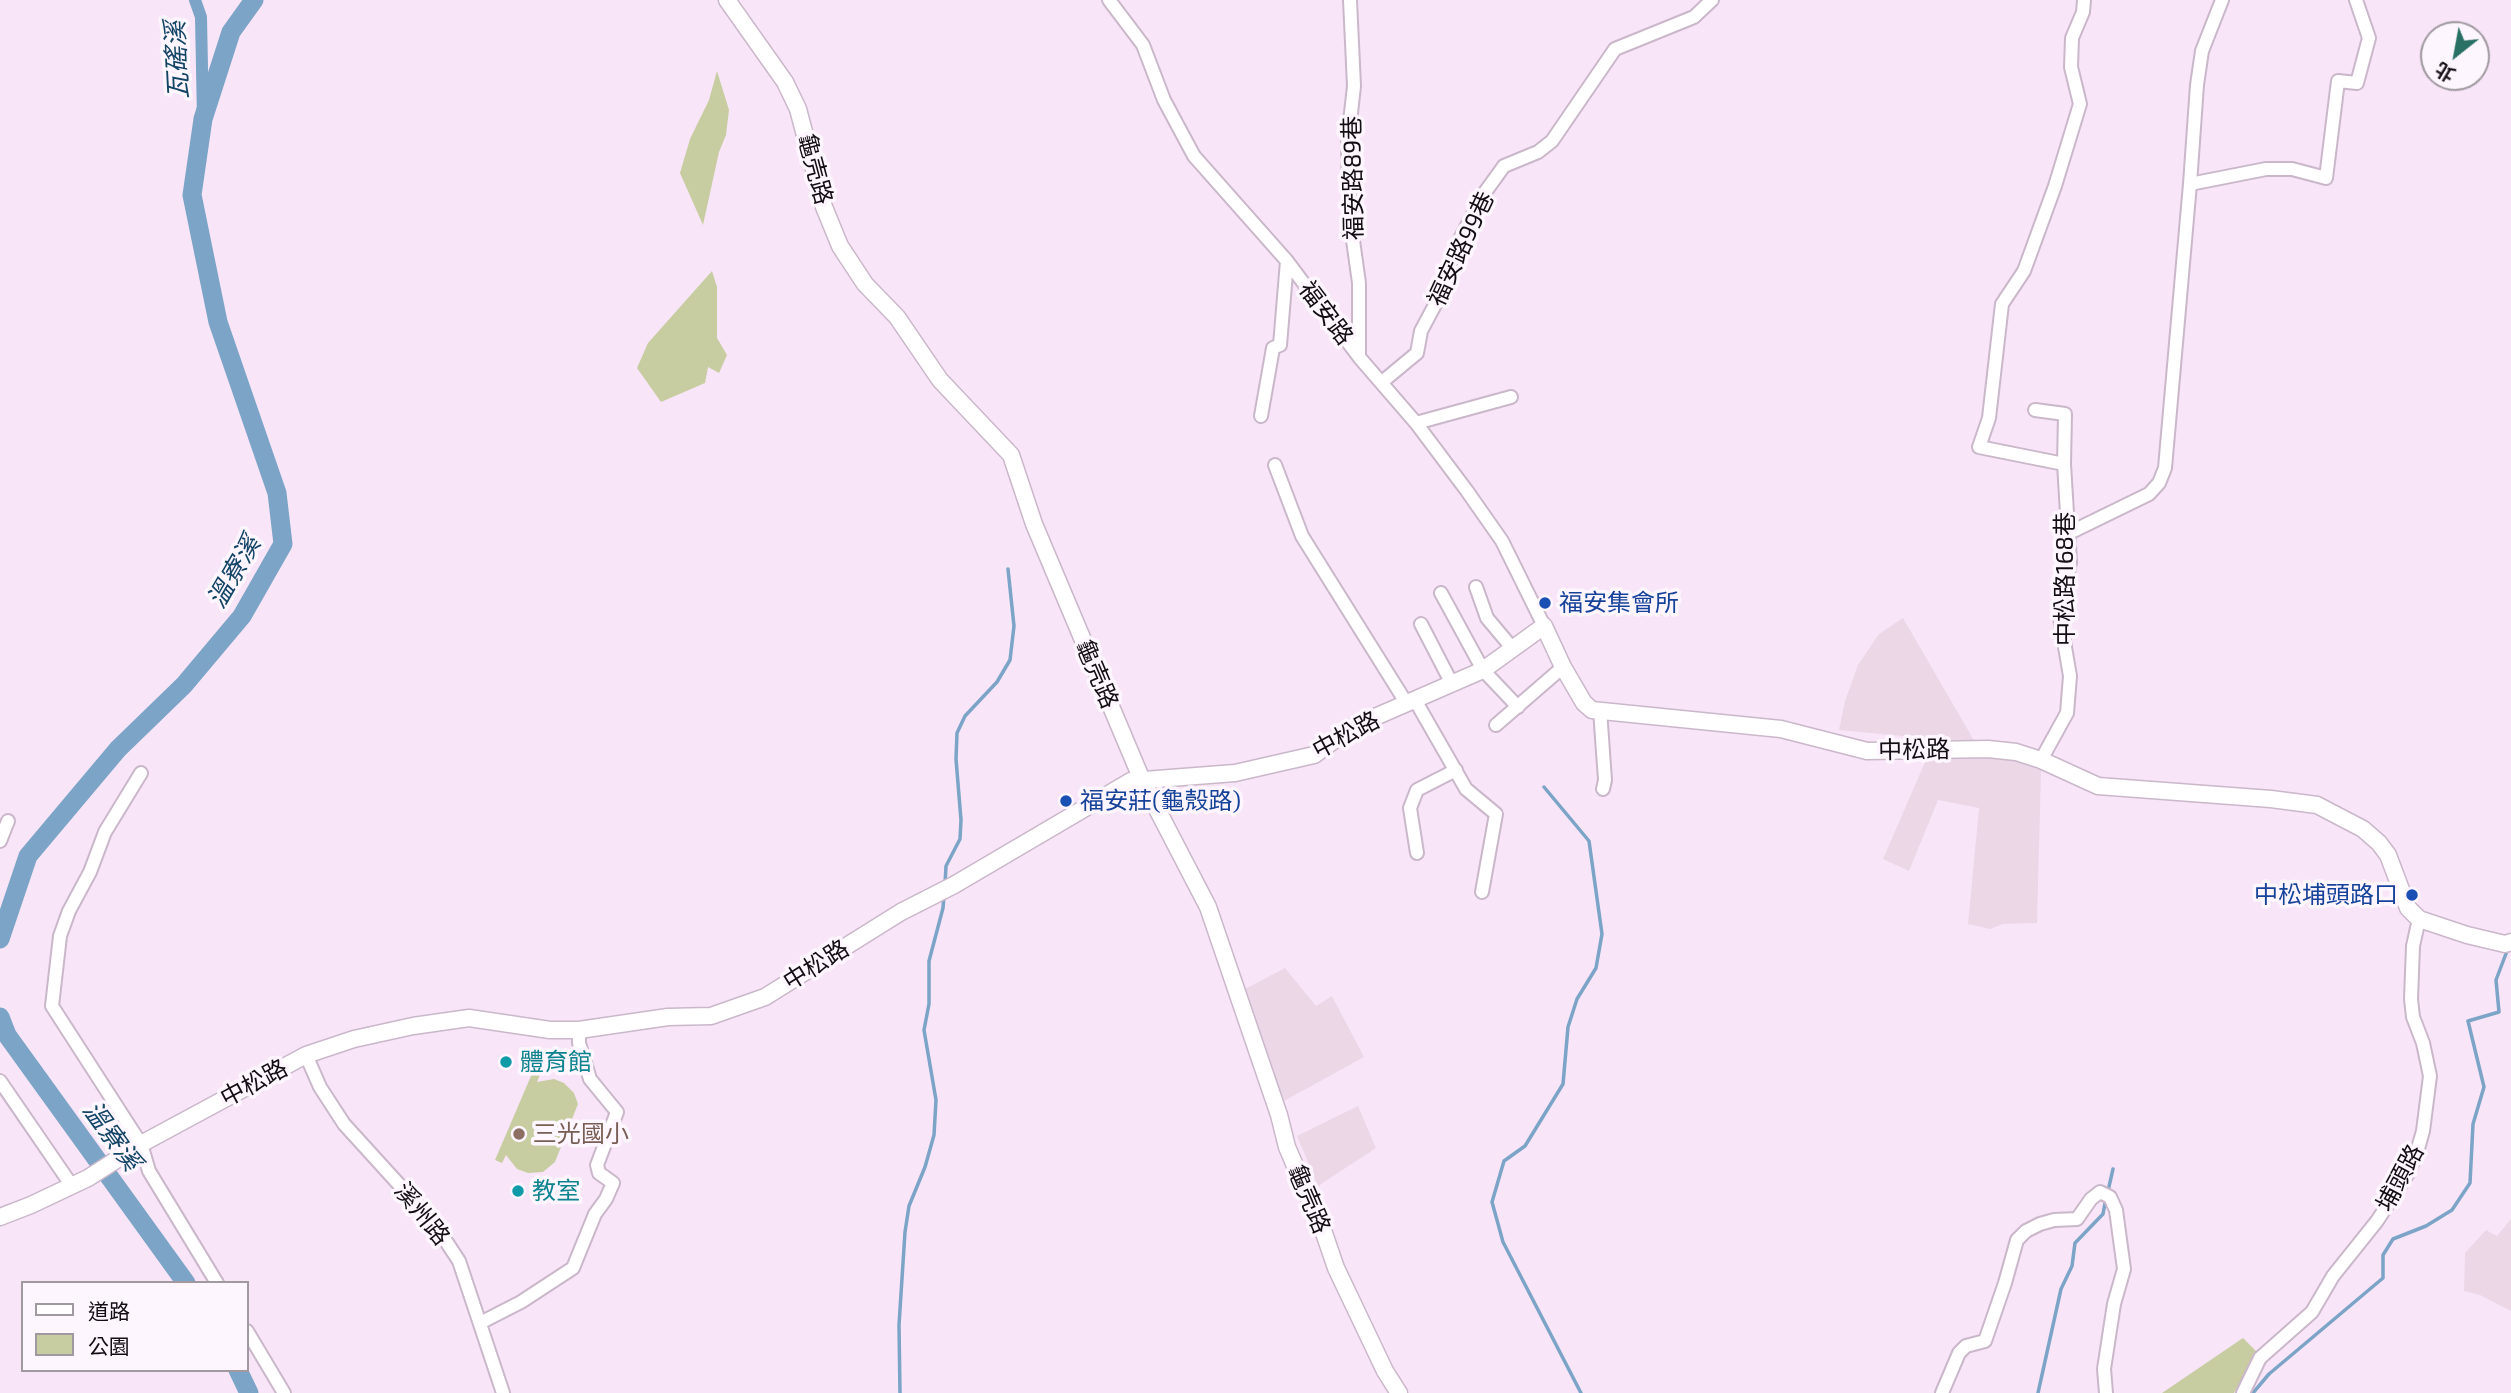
<!DOCTYPE html>
<html>
<head>
<meta charset="utf-8">
<style>
	body { margin:0 }
	#map { position:relative; width:2511px; height:1393px; overflow:hidden; background:#f8e5f8; font-family:"Exo 2","Noto Sans TC",sans-serif }
	canvas { display:block }
	.legend { position:absolute; left:21px; top:1281px; width:228px; height:91px; box-sizing:border-box; background:#fef6fe; border:2px solid #a099a0; margin:0; padding:9px 12px; list-style:none; font-size:21px; color:#130d14 }
	.legend li { display:flex; align-items:center; gap:14px; height:35px }
	.legend b { width:35px; border:2px solid #a099a0 }
	.north { position:absolute; left:2420px; top:21px; width:70px; height:70px; box-sizing:border-box; background:#fef6fe; border:2px solid #a099a0; border-radius:50%; rotate:211deg; font-size:19px; font-weight:700; line-height:28px; text-align:center; color:#130d14 }
	.north::after { content:''; display:block; margin:auto; width:24px; height:32px; background:#286f64; clip-path:polygon(50% 0,100% 100%,50% 72%,0 100%) }
</style>
</head>
<body>
<div id="map">
<canvas width="2511" height="1393"></canvas>
<ul class="legend">
<li><b style="height:9px;background:#fff"></b>道路</li>
<li><b style="height:19px;background:#c7cda1"></b>公園</li>
</ul>
<div class="north">北</div>
</div>
<script>
const ctx = document.querySelector('canvas').getContext('2d');
ctx.lineJoin = 'round';
function fillPath(path, color) { ctx.fillStyle = color; ctx.fill(path, 'evenodd'); }
const shape = rows => new Path2D(rows.map(r => 'M' + r).join(''));
function stroke(path, color, width, dash) { ctx.strokeStyle = color; ctx.lineWidth = width; ctx.lineCap = dash ? 'butt' : 'round'; ctx.setLineDash(dash || []); ctx.stroke(path); }
function drawText(font, color, halo, rows, align = 'center') {
  ctx.font = font + ' "Exo 2","Noto Sans TC",sans-serif'; ctx.lineWidth = 7; ctx.setLineDash([]); ctx.textBaseline = 'middle'; ctx.strokeStyle = halo; ctx.fillStyle = color; for (const [text, x, y, turn = 0] of rows) {
    ctx.save(); ctx.translate(x, y); ctx.rotate((+turn || 0) * Math.PI / 180); ctx.textAlign = isNaN(turn) ? turn : align; if (halo) ctx.strokeText(text, 0, 0); ctx.fillText(text, 0, 0); ctx.restore();
  }
}
const industrial = shape([
	[1903,618,1983,756,2003,755,2041,770,2037,923,2003,924,1990,929,1968,924,1979,808,1938,800,1909,871,1883,859,1935,739,1839,730,1845,701,1858,665,1879,634],
	[1285,968,1316,1006,1332,996,1364,1057,1284,1101,1243,990],
	[1358,1106,1376,1148,1318,1186,1297,1136],
	[2511,1219,2511,1311,2480,1295,2464,1291,2465,1253,2486,1230,2497,1236]
]);
const green = shape([
	[717,71,729,110,726,135,719,152,703,225,680,173,690,139,709,100],
	[712,271,717,287,717,338,727,355,719,373,708,367,705,383,661,402,637,368,648,343],
	[540,1055,547,1057,537,1082,554,1079,564,1083,574,1093,578,1104,555,1162,543,1172,528,1173,517,1169,506,1155,502,1163,495,1160],
	[2243,1338,2257,1352,2234,1393,2162,1393]
]);
const stream = shape([
	[1544,787,1589,841,1602,934,1596,968,1577,999,1568,1027,1563,1084,1525,1146,1504,1161,1492,1202,1503,1242,1581,1393],
	[945,884,946,866,960,839,961,820,956,759,957,733,965,716,997,682,1010,660,1014,626,1008,569],
	[2108,1191,2113,1169],
	[900,1393,899,1325,905,1232,909,1206,925,1167,934,1135,936,1100,924,1030,929,1004,929,961,943,908,944,895],
	[2038,1393,2061,1289,2072,1266,2075,1243,2103,1214,2106,1198],
	[2253,1393,2269,1374,2383,1278,2383,1255,2393,1239,2426,1226,2452,1210,2470,1183,2473,1124,2484,1087,2468,1021,2499,1012,2496,980,2507,951]
]);
const canal = shape([
	[195,0,201,17,203,119]
]);
const river = shape([
	[0,939,28,856,118,749,184,685,242,616,283,544,277,493,218,322,192,195,203,119,231,32,254,0],
	[0,1017,7,1035,186,1283],
	[238,1370,249,1393]
]);
const minor = shape([
	[1109,0,1143,45,1164,100,1194,156,1287,261,1359,357,1416,423,1467,491,1502,541,1544,626],
	[1350,0,1354,86,1348,140,1349,212,1359,283,1359,356],
	[2190,184,2266,169,2292,169,2326,178,2338,81,2357,83,2369,38,2356,0],
	[1382,382,1417,353,1421,331,1437,301,1456,247,1483,195,1504,166,1538,152,1552,141,1615,49,1694,17,1712,0],
	[2035,410,2065,414,2064,464],
	[1261,416,1273,348,1280,345,1287,261],
	[1416,423,1511,397],
	[1275,465,1302,536,1407,704],
	[2067,534,2149,494,2159,483,2165,468,2190,184,2197,85,2202,51,2222,0],
	[1476,587,1487,618,1513,649],
	[1441,593,1483,670,1518,707],
	[1421,624,1451,682],
	[1415,700,1466,789,1496,814,1482,892],
	[1600,710,1605,780,1603,789],
	[1496,725,1563,667],
	[2041,760,2067,713,2070,676,2060,618,2070,562,2064,464,1979,447,1989,418,2002,304,2024,271,2055,186,2080,104,2071,67,2072,38,2083,12,2084,0],
	[141,773,105,832,90,872,69,911,60,936,52,1006,141,1144,149,1171,217,1283],
	[0,841,8,821],
	[1417,853,1410,808,1417,790,1456,770],
	[306,1055,320,1087,344,1124,434,1223,459,1261,503,1393],
	[0,1081,72,1186],
	[480,1323,521,1302,573,1268,595,1214,606,1199,613,1183,599,1173,597,1165,617,1112,590,1079,579,1043,579,1030],
	[247,1331,284,1393],
	[1942,1393,1959,1353,1966,1346,1985,1341,2005,1283,2017,1240,2026,1231,2040,1224,2054,1220,2077,1219,2091,1199,2100,1192,2110,1197,2116,1210,2124,1269,2114,1304,2104,1369,2106,1393],
	[2243,1393,2260,1358,2312,1312,2333,1276,2377,1221,2407,1175,2417,1152,2423,1131,2430,1076,2423,1043,2413,1017,2411,999,2413,946,2419,919]
]);
const tertiary = shape([
	[727,0,785,82,798,109,824,207,840,246,865,284,897,317,940,380,1011,455,1034,524,1142,780,1208,907,1279,1115,1287,1147,1324,1233,1336,1268,1385,1371,1399,1393],
	[0,1217,31,1205,88,1178,141,1144,306,1055,354,1039,413,1026,469,1018,550,1030,579,1030,668,1017,711,1016,765,997,901,912,954,885,1131,781,1235,773,1314,755,1352,727,1483,670,1544,626,1563,667,1584,703,1592,710,1781,729,1867,751,1988,749,2016,752,2041,760,2098,786,2271,799,2317,805,2363,829,2379,843,2388,855,2408,908,2419,919,2467,935,2505,944,2511,942]
]);
const markers = [
	[1545,603,7,"#1a4fb4"],
	[1066,801,7,"#1a4fb4"],
	[2412,895,7,"#1a4fb4"],
	[506,1062,7,"#0f9aa8"],
	[519,1134,7,"#8d6e63"],
	[518,1191,7,"#0f9aa8"]
];
const streetNames = [
	["龜壳路",815,169,75],
	["福安路89巷",1353,178,-91],
	["福安路99巷",1461,249,-65],
	["福安路",1326,313,53],
	["中松路168巷",2065,579,-90],
	["龜壳路",1097,674,67],
	["中松路",1346,735,-28],
	["中松路",1914,750,-1],
	["中松路",816,965,-32],
	["中松路",254,1083,-28],
	["埔頭路",2400,1178,-62],
	["龜壳路",1309,1199,67],
	["溪州路",422,1214,51]
];
const transitNames = [
	["福安集會所",1559,603],
	["福安莊(龜殼路)",1080,801],
	["中松埔頭路口",2398,895,"right"]
];
const cultureNames = [
	["體育館",520,1062],
	["教室",532,1191]
];
const educationNames = [
	["三光國小",533,1134]
];
const waterNames = [
	["瓦磘溪",177,60,-93],
	["溫寮溪",234,572,-60],
	["溫寮溪",112,1136,54]
];
fillPath(industrial, '#ebd7e6');
fillPath(green, '#c7cda1');
stroke(stream, '#7ba4c7', 3.5);
stroke(canal, '#7ba4c7', 12);
stroke(river, '#7ba4c7', 19);
stroke(minor, '#cab8ca', 16);
stroke(tertiary, '#cab8ca', 19);
stroke(minor, '#fff', 12);
stroke(tertiary, '#fff', 16);
for (const [x, y, r, color] of markers) { const dot = new Path2D(); dot.arc(x, y, r, 0, 2 * Math.PI); ctx.fillStyle = color; ctx.fill(dot); stroke(dot, '#fef6fe', 2.5); }
drawText('24px', '#130d14', '#fef6fe', streetNames);
drawText('24px', '#164399', '#fef6fe', transitNames, 'left');
drawText('24px', '#0d838f', '#fef6fe', cultureNames, 'left');
drawText('24px', '#785e54', '#fef6fe', educationNames, 'left');
drawText('italic 26px', '#144567', '#fef6fe', waterNames);
</script>
</body>
</html>
